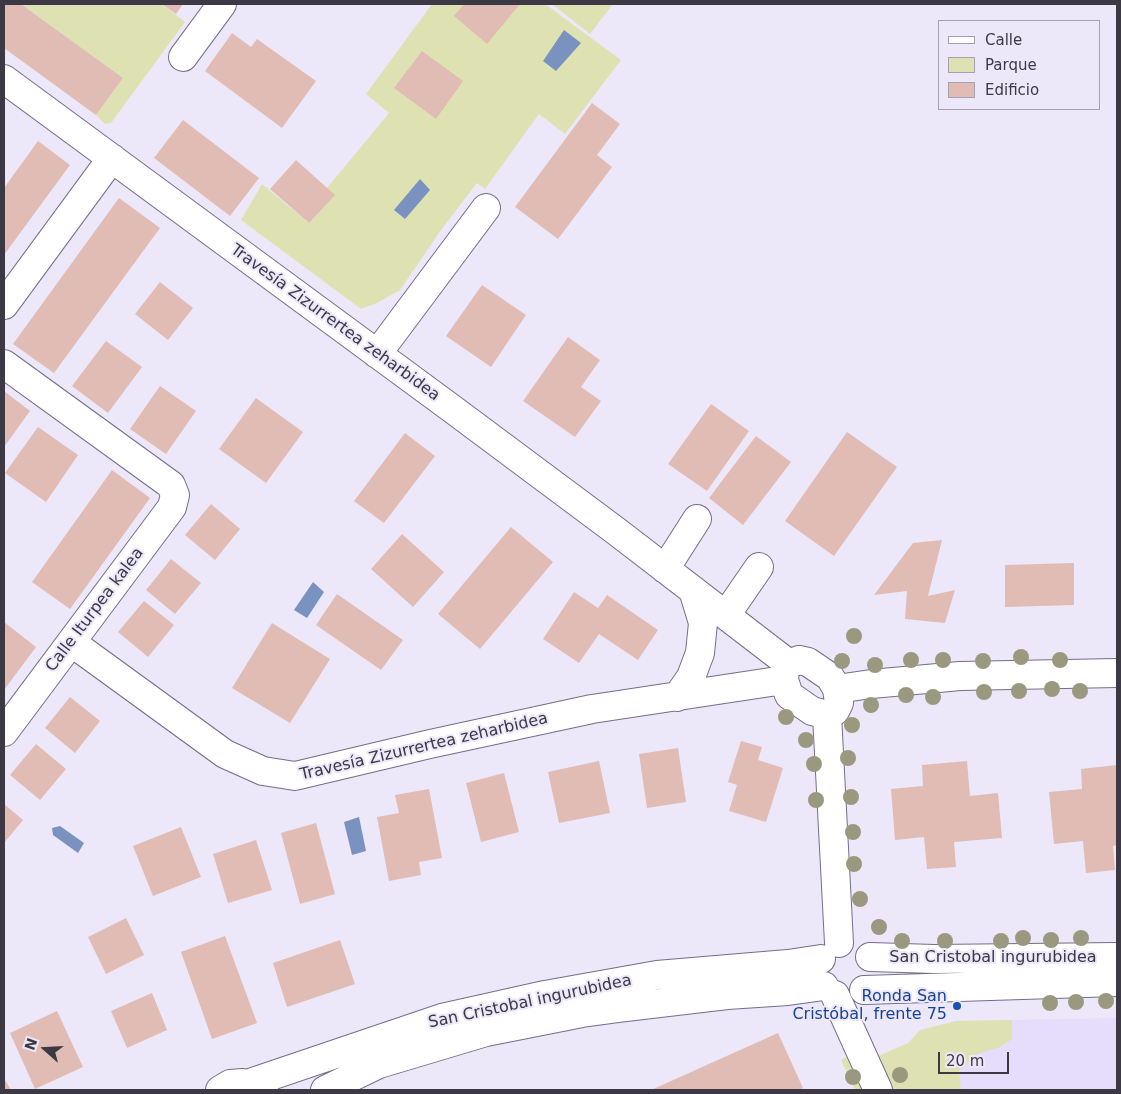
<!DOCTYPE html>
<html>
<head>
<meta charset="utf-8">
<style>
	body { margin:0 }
	#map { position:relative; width:1121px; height:1094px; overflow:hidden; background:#ede7fa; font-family:"DejaVu Sans",sans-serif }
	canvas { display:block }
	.frame { position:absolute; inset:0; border:5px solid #3c3844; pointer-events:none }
	.legend { position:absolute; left:938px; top:20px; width:162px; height:90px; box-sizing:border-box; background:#ede7fa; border:1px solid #a6a1b1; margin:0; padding:6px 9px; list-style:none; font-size:15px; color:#3c3844 }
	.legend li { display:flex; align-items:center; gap:10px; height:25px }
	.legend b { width:25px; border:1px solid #a6a1b1 }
	.north { position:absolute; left:20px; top:1024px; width:50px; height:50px; -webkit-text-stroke:4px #ede7fa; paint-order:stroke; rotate:289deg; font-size:14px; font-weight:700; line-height:20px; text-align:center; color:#3c3844 }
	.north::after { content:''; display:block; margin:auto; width:18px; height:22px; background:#3c3844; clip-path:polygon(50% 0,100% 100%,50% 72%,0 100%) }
	.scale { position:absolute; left:938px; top:1052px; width:71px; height:22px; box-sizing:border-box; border:2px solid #3c3844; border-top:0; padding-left:6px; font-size:15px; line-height:18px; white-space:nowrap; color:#3c3844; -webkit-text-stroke:4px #ede7fa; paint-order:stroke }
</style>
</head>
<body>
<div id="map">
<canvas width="1121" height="1094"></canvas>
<div class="frame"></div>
<ul class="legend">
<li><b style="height:6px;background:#fff"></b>Calle</li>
<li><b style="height:14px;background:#dee2b3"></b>Parque</li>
<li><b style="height:14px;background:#e0bcb5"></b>Edificio</li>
</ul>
<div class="north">N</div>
<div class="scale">20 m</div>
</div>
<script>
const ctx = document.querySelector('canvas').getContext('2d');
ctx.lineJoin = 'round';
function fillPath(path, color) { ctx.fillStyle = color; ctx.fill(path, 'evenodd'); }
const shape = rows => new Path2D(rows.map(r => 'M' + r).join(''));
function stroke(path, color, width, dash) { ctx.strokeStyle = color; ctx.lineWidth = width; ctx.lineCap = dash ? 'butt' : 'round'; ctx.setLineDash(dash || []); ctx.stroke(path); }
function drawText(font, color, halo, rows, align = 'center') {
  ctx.font = font + ' "DejaVu Sans",sans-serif'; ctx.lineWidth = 4; ctx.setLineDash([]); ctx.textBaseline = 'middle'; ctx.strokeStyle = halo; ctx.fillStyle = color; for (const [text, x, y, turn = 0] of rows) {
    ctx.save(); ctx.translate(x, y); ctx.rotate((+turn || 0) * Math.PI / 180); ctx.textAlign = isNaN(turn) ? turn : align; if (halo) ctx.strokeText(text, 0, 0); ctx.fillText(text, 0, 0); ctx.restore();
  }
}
const built = shape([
	[1117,1018,1117,1090,925,1090,920,1030,956,1021]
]);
const green = shape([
	[21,4,162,4,185,22,111,123,105,124,96,115,123,78],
	[432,4,545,4,621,60,565,134,539,114,485,189,477,183,441,230,400,290,377,303,361,309,241,220,262,184,309,223,334,195,327,188,389,113,366,94],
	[552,4,613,4,590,34],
	[981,970,981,976,907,977,907,971],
	[1012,1020,1012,1039,998,1048,977,1054,959,1071,961,1090,891,1090,876,1057,908,1043,920,1030,956,1021],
	[850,1055,866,1090,855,1090,841,1060]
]);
const water = shape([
	[564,30,581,43,556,71,543,61],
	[420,179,430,190,405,219,394,210],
	[313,582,324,592,307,618,294,610],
	[359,817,366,851,352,855,344,822],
	[60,826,84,843,78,853,53,835,52,828]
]);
const building = shape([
	[4,4,21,4,123,78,96,115,4,48],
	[162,4,183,4,176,14],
	[464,4,520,4,487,44,454,16],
	[232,33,251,47,257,39,316,81,282,128,205,71],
	[422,51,463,81,436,119,394,88],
	[592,103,620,124,597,155,612,167,558,239,515,207],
	[183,120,259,178,230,216,154,158],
	[38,141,70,165,4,255,4,188],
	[296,160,335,195,309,223,270,189],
	[119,198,160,228,54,373,13,344],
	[160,282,193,308,168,340,135,314],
	[482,285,526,315,491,367,446,336],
	[568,337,600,360,581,387,601,401,575,437,523,401],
	[106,341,142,367,108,413,72,386],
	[160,386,196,411,166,454,130,429],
	[4,391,30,411,4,447],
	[256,398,303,432,266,483,219,449],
	[711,404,749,431,707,491,668,464],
	[38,427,78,455,46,502,5,473],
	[847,432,897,467,834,556,785,521],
	[405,433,435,456,384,523,354,501],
	[756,436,791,462,743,525,709,498],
	[112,470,150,498,70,609,32,582],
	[211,504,240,529,215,560,185,535],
	[511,527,553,562,480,649,438,614],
	[402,534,444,572,413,607,371,569],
	[942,540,928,596,955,590,945,623,905,619,907,591,874,595,913,543],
	[171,559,201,583,175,614,146,590],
	[1074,563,1074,605,1005,607,1005,565],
	[574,592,598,608,607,595,658,630,638,660,599,634,579,663,543,639],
	[337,594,403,640,381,670,316,625],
	[144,601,174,625,148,657,118,632],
	[4,622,36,647,4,690],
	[272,623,330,659,290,723,232,688],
	[70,697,100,721,75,753,45,728],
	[741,741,762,747,758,760,783,768,766,822,729,811,737,785,728,782],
	[36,744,66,769,40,800,10,775],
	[678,748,686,802,647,808,639,754],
	[599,761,610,813,559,823,548,772],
	[967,761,970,796,998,793,1002,838,954,842,956,867,927,869,924,837,895,840,891,789,923,786,922,765],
	[1117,765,1117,845,1113,846,1115,870,1086,873,1083,841,1054,844,1049,792,1082,789,1081,769],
	[504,773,519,832,481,842,466,783],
	[429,789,442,858,419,862,421,875,389,881,377,817,399,813,395,795],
	[4,804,23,820,4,843],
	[316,823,335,894,300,904,281,833],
	[181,827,201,877,153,896,133,846],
	[256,840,272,890,228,903,213,854],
	[126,918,144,955,106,974,88,937],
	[225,936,257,1023,212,1039,181,952],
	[340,940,355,984,287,1007,273,963],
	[152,993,167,1030,127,1048,111,1011],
	[57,1011,83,1067,35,1089,10,1033],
	[778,1033,803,1088,799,1090,651,1090],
	[4,1078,11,1090,4,1090]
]);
const minor = shape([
	[183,57,222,4],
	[4,79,451,408,616,531,789,664],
	[4,305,112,158],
	[377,354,486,208],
	[4,364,171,485,175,495,172,507,4,732],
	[665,569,697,519],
	[726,615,759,567],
	[71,642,225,754,263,771,295,776,430,744,592,709,784,680],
	[799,660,808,662,830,677,837,689,839,703,835,711,827,715,812,711,789,695,784,680,785,669,789,664,799,660],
	[837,689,871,684,960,676,1117,673],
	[677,697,691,677,700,653,703,623,693,590],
	[827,715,839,943],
	[870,957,934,959,1117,957],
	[864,990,1117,982],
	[835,995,878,1090],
	[247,1084,442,1018,545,995,657,975,788,964,821,959],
	[220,1090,230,1084,243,1083,255,1085,264,1090],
	[325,1090,379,1064,486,1032,582,1013,619,1008,727,995,788,991,824,986]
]);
const trees = [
	[854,636],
	[1021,657],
	[911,660],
	[943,660],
	[1060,660],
	[842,661],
	[983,661],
	[875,665],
	[1052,689],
	[1019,691],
	[1080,691],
	[984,692],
	[906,695],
	[933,697],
	[871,705],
	[786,717],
	[852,725],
	[806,740],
	[848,758],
	[814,764],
	[851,797],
	[816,800],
	[853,832],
	[854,864],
	[860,899],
	[879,927],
	[1023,938],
	[1081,938],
	[1051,940],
	[902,941],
	[945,941],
	[1001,941],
	[1106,1001],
	[1076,1002],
	[1050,1003],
	[900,1075],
	[853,1077]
];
const markers = [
	[957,1006,5,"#1a4fb4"]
];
const streetNames = [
	["Travesía Zizurrertea zeharbidea",335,323,36],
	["Calle Iturpea kalea",95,610,-53],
	["Travesía Zizurrertea zeharbidea",424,747,-13],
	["San Cristobal ingurubidea",993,958],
	["San Cristobal ingurubidea",530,1002,-12]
];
const transitNames = [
	["Ronda San",947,997],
	["Cristóbal, frente 75",947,1015]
];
fillPath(built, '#e6ddfc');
fillPath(green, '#dee2b3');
fillPath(water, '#7992bf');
fillPath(building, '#e0bcb5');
stroke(minor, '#756d88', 30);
stroke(minor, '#fff', 28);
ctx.fillStyle = '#9a9980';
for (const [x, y] of trees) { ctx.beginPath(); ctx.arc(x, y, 8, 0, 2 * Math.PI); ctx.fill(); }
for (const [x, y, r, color] of markers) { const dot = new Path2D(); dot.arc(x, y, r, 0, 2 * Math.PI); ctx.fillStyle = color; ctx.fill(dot); stroke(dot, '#ede7fa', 2); }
drawText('16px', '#3c3844', '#ede7fa', streetNames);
drawText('16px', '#164399', '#ede7fa', transitNames, 'right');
</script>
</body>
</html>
